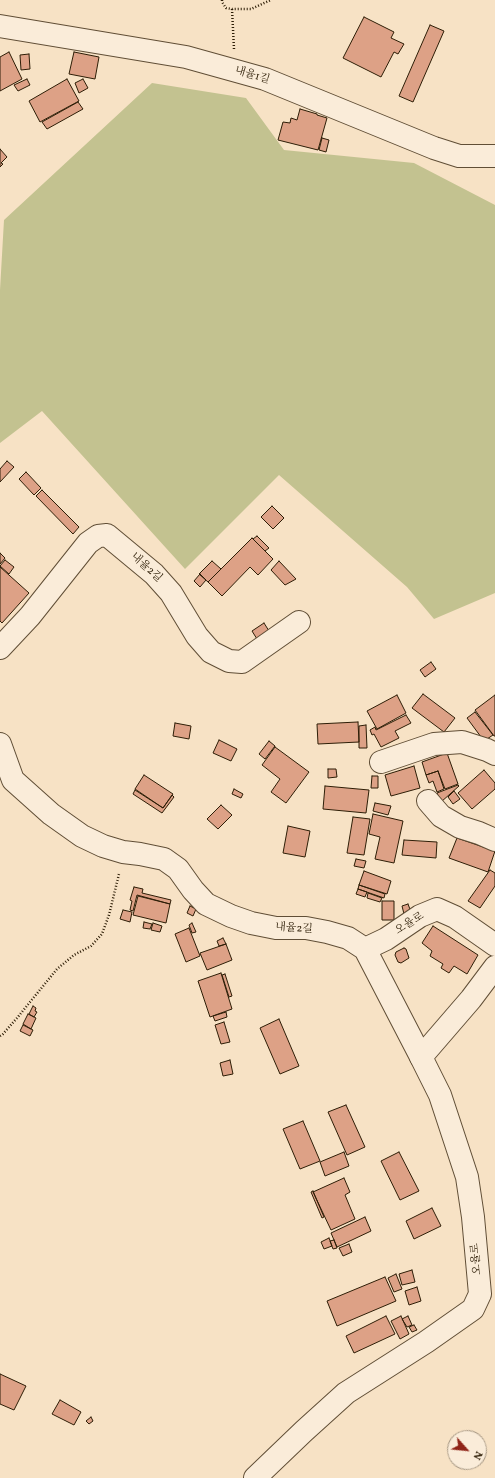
<!DOCTYPE html>
<html>
<head>
<meta charset="utf-8">
<style>
	body { margin:0 }
	#map { position:relative; width:495px; height:1478px; overflow:hidden; background:#f7e2c5; font-family:Vollkorn,serif }
	canvas { display:block }
	.north { position:absolute; left:447px; top:1430px; width:40px; height:40px; box-sizing:border-box; background:#faecd9; border:1px solid #a89985; border-radius:50%; rotate:117deg; font-size:11px; font-weight:700; line-height:16px; text-align:center; color:#2d1d06 }
	.north::after { content:''; display:block; margin:auto; width:14px; height:18px; background:#8f2418; clip-path:polygon(50% 0,100% 100%,50% 72%,0 100%) }
</style>
</head>
<body>
<div id="map">
<canvas width="495" height="1478"></canvas>
<div class="north">N</div>
</div>
<script>
const ctx = document.querySelector('canvas').getContext('2d');
ctx.lineJoin = 'round';
function fillPath(path, color) { ctx.fillStyle = color; ctx.fill(path, 'evenodd'); }
const shape = rows => new Path2D(rows.map(r => 'M' + r).join(''));
function stroke(path, color, width, dash) { ctx.strokeStyle = color; ctx.lineWidth = width; ctx.lineCap = dash ? 'butt' : 'round'; ctx.setLineDash(dash || []); ctx.stroke(path); }
function drawText(font, color, halo, rows, align = 'center') {
  ctx.font = font + ' Vollkorn,"Noto Serif KR",serif'; ctx.lineWidth = 3; ctx.setLineDash([]); ctx.textBaseline = 'middle'; ctx.strokeStyle = halo; ctx.fillStyle = color; for (const [text, x, y, turn = 0] of rows) {
    ctx.save(); ctx.translate(x, y); ctx.rotate((+turn || 0) * Math.PI / 180); ctx.textAlign = isNaN(turn) ? turn : align; if (halo) ctx.strokeText(text, 0, 0); ctx.fillText(text, 0, 0); ctx.restore();
  }
}
const green = shape([
	[152,83,246,98,284,150,414,163,495,205,495,593,434,619,407,587,279,475,185,569,42,411,0,443,0,290,4,220]
]);
const building = shape([
	[364,17,394,32,391,38,404,44,398,54,394,52,381,77,343,58,364,17],
	[430,25,444,31,413,102,399,96,430,25],
	[9,52,22,79,0,91,0,57,9,52],
	[74,52,99,57,95,79,69,74,74,52],
	[29,54,30,69,21,70,20,55,29,54],
	[27,79,30,85,18,91,14,85,27,79],
	[67,79,79,101,40,122,29,101,67,79],
	[83,79,88,88,79,93,75,83,83,79],
	[78,102,83,109,47,129,42,122,78,102],
	[300,109,317,114,317,115,327,118,318,150,278,140,283,122,290,123,291,118,297,120,300,109],
	[322,138,329,140,326,152,319,150,322,138],
	[0,149,7,157,1,163,3,164,0,167,0,149],
	[7,461,14,467,0,482,0,469,7,461],
	[26,472,41,488,34,495,19,479,26,472],
	[42,490,79,527,73,534,36,496,42,490],
	[272,506,284,518,273,529,261,517,272,506],
	[257,536,269,548,265,551,253,539,257,536],
	[252,538,273,559,258,575,250,567,222,596,208,582,252,538],
	[0,553,5,558,0,564,0,553],
	[5,560,14,567,9,574,0,566,5,560],
	[212,561,221,569,208,582,199,574,212,561],
	[279,561,296,579,285,585,271,570,279,561],
	[0,567,29,593,2,623,0,621,0,567],
	[200,574,206,580,200,587,194,581,200,574],
	[264,623,269,631,257,639,252,631,264,623],
	[431,662,436,669,425,677,420,670,431,662],
	[423,694,455,718,444,732,412,708,423,694],
	[397,695,406,713,377,729,367,711,397,695],
	[495,695,495,736,494,736,475,710,495,695],
	[475,712,493,735,484,741,467,718,475,712],
	[406,715,411,723,395,731,399,738,381,747,374,734,372,735,370,730,375,727,376,730,406,715],
	[358,722,359,742,318,744,317,724,358,722],
	[175,723,191,726,189,739,173,736,175,723],
	[366,725,367,748,359,748,359,726,366,725],
	[219,740,237,749,231,761,213,753,219,740],
	[269,741,275,746,265,759,259,754,269,741],
	[275,747,309,772,286,803,271,792,280,779,262,765,275,747],
	[447,753,458,784,445,789,438,771,426,775,422,762,447,753],
	[414,766,420,788,391,796,385,775,414,766],
	[328,769,336,769,337,777,328,778,328,769],
	[484,770,495,783,495,789,472,809,458,793,484,770],
	[438,771,444,789,437,792,433,781,429,783,426,775,438,771],
	[144,775,173,794,163,808,135,789,144,775],
	[372,776,378,776,378,788,371,788,372,776],
	[458,785,459,786,441,802,437,793,458,785],
	[325,786,369,790,366,813,323,809,325,786],
	[234,789,243,794,241,798,232,794,234,789],
	[135,790,163,808,172,795,174,797,162,813,133,794,135,790],
	[454,791,460,799,453,804,448,797,454,791],
	[375,803,391,806,388,815,373,811,375,803],
	[221,805,232,815,218,829,207,819,221,805],
	[373,814,403,821,394,863,375,859,380,837,369,834,373,814],
	[353,817,370,819,364,855,347,853,353,817],
	[288,826,310,831,305,857,283,853,288,826],
	[457,838,495,851,488,872,449,858,457,838],
	[404,840,437,842,436,858,402,855,404,840],
	[356,859,366,861,364,868,354,866,356,859],
	[490,870,495,873,495,886,480,908,468,901,490,870],
	[364,871,391,881,387,894,359,885,364,871],
	[359,885,385,894,384,898,358,889,359,885],
	[134,887,143,889,142,893,171,900,170,904,137,895,133,911,130,910,132,901,130,900,134,887],
	[358,889,367,892,365,897,356,894,358,889],
	[368,893,382,898,380,902,367,898,368,893],
	[138,896,170,904,166,923,133,915,138,896],
	[382,901,394,901,394,920,382,920,382,901],
	[408,904,411,912,404,914,402,906,408,904],
	[190,906,196,909,193,916,187,913,190,906],
	[123,910,132,912,130,922,120,919,123,910],
	[144,922,152,924,150,929,143,928,144,922],
	[153,923,162,926,160,932,151,930,153,923],
	[192,923,196,932,192,933,189,925,192,923],
	[433,926,478,955,467,974,454,966,449,973,441,968,443,964,430,956,432,951,422,943,433,926],
	[189,928,200,956,186,962,175,934,189,928],
	[223,938,226,944,219,946,217,941,223,938],
	[226,944,232,960,207,970,200,953,226,944],
	[404,948,406,949,409,958,401,963,398,962,395,955,396,952,404,948],
	[221,973,232,1009,210,1017,198,981,221,973],
	[225,974,232,996,229,997,222,975,225,974],
	[33,1006,36,1008,35,1011,37,1012,34,1017,29,1014,33,1006],
	[226,1012,227,1017,215,1021,213,1016,226,1012],
	[28,1014,36,1018,31,1029,23,1024,28,1014],
	[279,1019,299,1066,280,1074,260,1028,279,1019],
	[224,1022,230,1042,221,1044,215,1025,224,1022],
	[23,1025,33,1030,30,1036,20,1031,23,1025],
	[230,1060,233,1074,223,1076,220,1063,230,1060],
	[346,1105,365,1147,347,1155,328,1112,346,1105],
	[303,1121,320,1161,300,1169,283,1129,303,1121],
	[344,1152,349,1166,325,1176,320,1162,344,1152],
	[399,1152,419,1191,400,1200,381,1161,399,1152],
	[344,1178,350,1192,345,1195,355,1219,331,1230,313,1192,344,1178],
	[313,1191,324,1217,322,1218,311,1192,313,1191],
	[432,1208,441,1226,414,1239,406,1221,432,1208],
	[365,1217,371,1231,337,1247,331,1233,365,1217],
	[329,1238,332,1246,324,1249,321,1242,329,1238],
	[334,1240,337,1248,333,1249,330,1241,334,1240],
	[349,1244,352,1252,343,1256,339,1248,349,1244],
	[412,1270,415,1282,402,1285,399,1274,412,1270],
	[396,1274,402,1289,394,1292,388,1278,396,1274],
	[385,1277,396,1301,337,1326,327,1301,385,1277],
	[417,1287,421,1301,409,1305,405,1291,417,1287],
	[386,1316,395,1334,354,1353,346,1336,386,1316],
	[401,1316,409,1334,400,1339,391,1321,401,1316],
	[408,1316,412,1325,407,1327,402,1319,408,1316],
	[414,1325,417,1330,412,1332,409,1327,414,1325],
	[0,1374,26,1386,14,1410,0,1404,0,1374],
	[60,1400,81,1412,74,1425,52,1414,60,1400],
	[91,1417,93,1421,89,1424,86,1421,91,1417]
]);
const path = shape([
	[222,0,222,2,226,8,232,9,251,9,271,0],
	[232,9,234,49],
	[0,1036,3,1034,17,1018,57,969,74,955,91,946,102,934,109,915,119,874]
]);
const minor = shape([
	[0,26,186,57,265,79,434,148,459,156,495,156],
	[0,648,30,616,88,543,98,536,107,535,154,574,171,593,197,636,211,652,229,661,242,662,299,622],
	[0,744,13,780,51,814,82,836,103,846,123,852,140,854,164,859,178,869,193,890,206,904,231,916,251,923,276,928,306,928,327,932,348,938,365,949,421,1057],
	[381,762,434,744,462,742,487,750,495,754],
	[428,801,441,816,460,827,479,833,495,840],
	[365,949,386,939,420,916,437,909,455,917,495,945]
]);
const tertiary = shape([
	[255,1478,304,1431,346,1393,426,1342,473,1309,480,1294,473,1217,467,1177,440,1095,421,1057,471,999,495,967]
]);
const streetNames = [
	["내율1길",252,76,17],
	["내율2길",146,568,42],
	["오율로",410,924,-32],
	["내율2길",294,929,4],
	["오율로",477,1259,-95]
];
fillPath(green, '#c3c290');
fillPath(building, '#dda186');
stroke(building, '#2d1d06', 1);
stroke(minor, '#604e36', 24);
stroke(tertiary, '#604e36', 24);
stroke(path, '#2d1d06', 2.5, [1, 2]);
stroke(minor, '#faecd9', 22);
stroke(tertiary, '#faecd9', 22);
drawText('11px', '#2d1d06', '#faecd9', streetNames);
</script>
</body>
</html>
